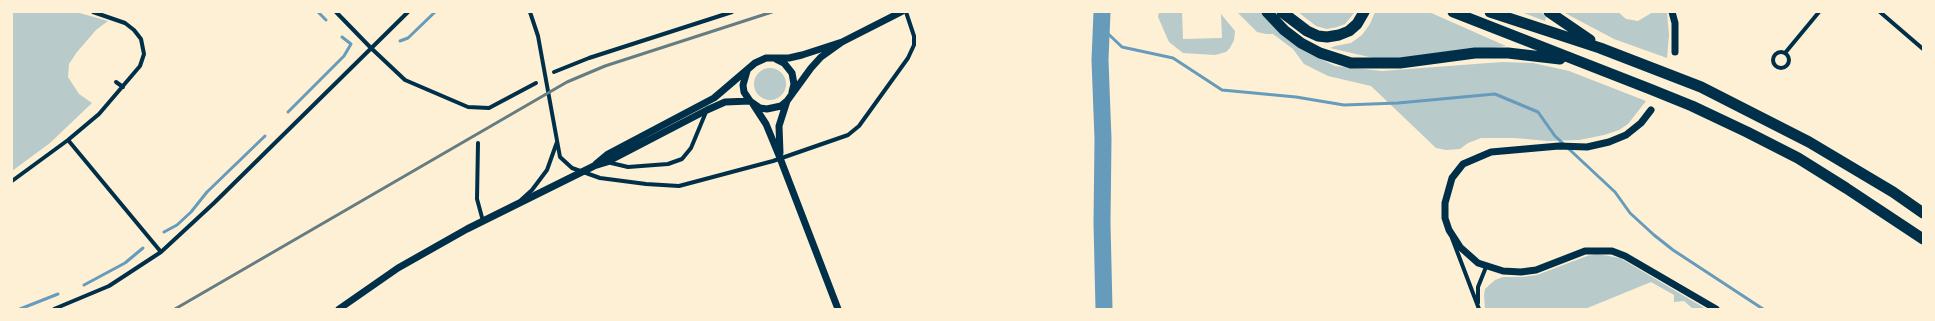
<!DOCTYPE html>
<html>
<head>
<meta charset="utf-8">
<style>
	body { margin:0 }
	#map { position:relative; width:1935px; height:321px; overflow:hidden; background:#fdf0d5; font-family:"DM Sans",sans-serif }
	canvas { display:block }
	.frame { position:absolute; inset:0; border:13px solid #fdf0d5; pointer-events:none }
</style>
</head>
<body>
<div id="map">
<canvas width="1935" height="321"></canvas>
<div class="frame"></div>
</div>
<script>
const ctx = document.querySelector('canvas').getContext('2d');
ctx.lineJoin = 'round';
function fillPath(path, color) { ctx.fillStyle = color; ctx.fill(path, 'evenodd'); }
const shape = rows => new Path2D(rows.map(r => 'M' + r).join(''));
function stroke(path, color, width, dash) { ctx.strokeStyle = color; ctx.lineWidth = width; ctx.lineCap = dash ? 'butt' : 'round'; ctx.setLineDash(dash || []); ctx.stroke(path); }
const green = shape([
	[12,12,76,12,108,21,96,30,77,52,69,64,68,77,79,94,92,103,50,143,12,171],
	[1159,12,1182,12,1183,39,1222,38,1221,14,1235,31,1234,40,1230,48,1226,52,1215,55,1183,53,1169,42,1158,17],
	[1237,12,1261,12,1284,36,1308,53,1335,66,1382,71,1502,62,1533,63,1569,71,1646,101,1628,124,1619,130,1604,135,1579,140,1548,141,1515,138,1481,138,1468,143,1460,149,1446,150,1436,148,1371,86,1328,76,1304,64,1293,49,1273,34,1266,34,1257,32],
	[1298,12,1355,12,1345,24,1337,27,1327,29,1316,26],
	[1375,12,1429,12,1506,46,1434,56,1378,59,1330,48,1335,46,1351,43,1362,35,1370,24],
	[1521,12,1541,12,1546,17,1545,21],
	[1563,12,1618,12,1626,19,1638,21,1653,12,1667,12,1669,35,1667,58,1614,39],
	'754 84a16 16 0 1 1 32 0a16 16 0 1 1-32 0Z',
	[1597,254,1620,258,1706,309,1693,309,1684,301,1674,302,1674,295,1651,282,1585,309,1485,309,1484,295,1485,289,1495,280,1503,277,1522,277,1537,275,1587,256]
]);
const stream = shape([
	[318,12,326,20],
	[1101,27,1122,47,1173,58,1222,90,1296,97,1344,105,1398,103,1495,94,1538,112,1555,136,1615,192,1630,213,1654,235,1673,250,1763,309],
	[400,41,408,38,435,12],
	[288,112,344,56,351,44,342,37],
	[164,232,177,225,191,212,207,192,265,136],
	[84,285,125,263,143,248],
	[20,309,58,294]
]);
const river = shape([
	[1102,12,1100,60,1103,139,1102,223,1104,309]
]);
const minor = shape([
	[336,12,371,48,405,80,468,107,489,108,536,83],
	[530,12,538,36,560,157,572,168,600,178,646,184,679,186,773,161,848,135,859,126,908,58,914,45,914,36,906,12],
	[1880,12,1923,49],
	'1773 60a8 8 0 1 1 16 0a8 8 0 1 1-16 0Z',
	[1785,53,1819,12],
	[554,72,589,58,732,12],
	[116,82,123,87],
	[68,140,161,252],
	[478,143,477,199,483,221],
	[607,162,628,167,668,164,682,159,691,148,706,112],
	[12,181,68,140,99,114,140,66,144,54,141,39,134,30,125,23,93,12],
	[521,200,532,190,547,170,557,142],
	[1452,238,1479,309],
	[1478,303,1478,287,1486,267],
	[54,309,109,286,161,252,214,203,408,12]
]);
const tertiary = shape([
	[1672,12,1675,23,1675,52],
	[776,59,784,63,792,73,794,84,792,92],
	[747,71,743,85,744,92,750,101,760,108,767,109,781,106,787,101,811,68,821,57,842,42,901,12],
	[753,104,766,124,780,158,838,309],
	[1651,110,1641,123,1626,135,1609,142,1587,147,1559,146,1491,152,1463,164,1452,178,1445,203,1445,218,1449,230,1460,247,1478,263,1503,271,1521,272,1536,270,1585,251,1612,251,1625,256,1716,309],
	[780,153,779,126,787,101],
	[596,164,608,154,714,98,755,63,766,58,789,58,802,55,842,42],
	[339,309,398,268,467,229,594,166,607,162,707,110,725,102,750,101]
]);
const motorway = shape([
	[1267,12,1284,30,1301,43,1320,53,1351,63,1400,63,1475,53,1508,53,1560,59],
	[1282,12,1307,31,1318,36,1327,37,1339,35,1349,31,1357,24,1364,12],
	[1453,12,1650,89,1692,106,1747,132,1798,158,1846,188,1923,239],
	[1490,12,1600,48,1701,87,1809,142,1893,192,1923,213],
	[1549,12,1590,40]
]);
const rail = shape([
	[175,309,567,82,605,66,772,12]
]);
fillPath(green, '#b9caca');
stroke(stream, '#669bbc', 3);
stroke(river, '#669bbc', 17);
stroke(minor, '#003049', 4);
stroke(tertiary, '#003049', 7);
stroke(motorway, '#003049', 11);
stroke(rail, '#657d81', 3);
</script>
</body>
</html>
